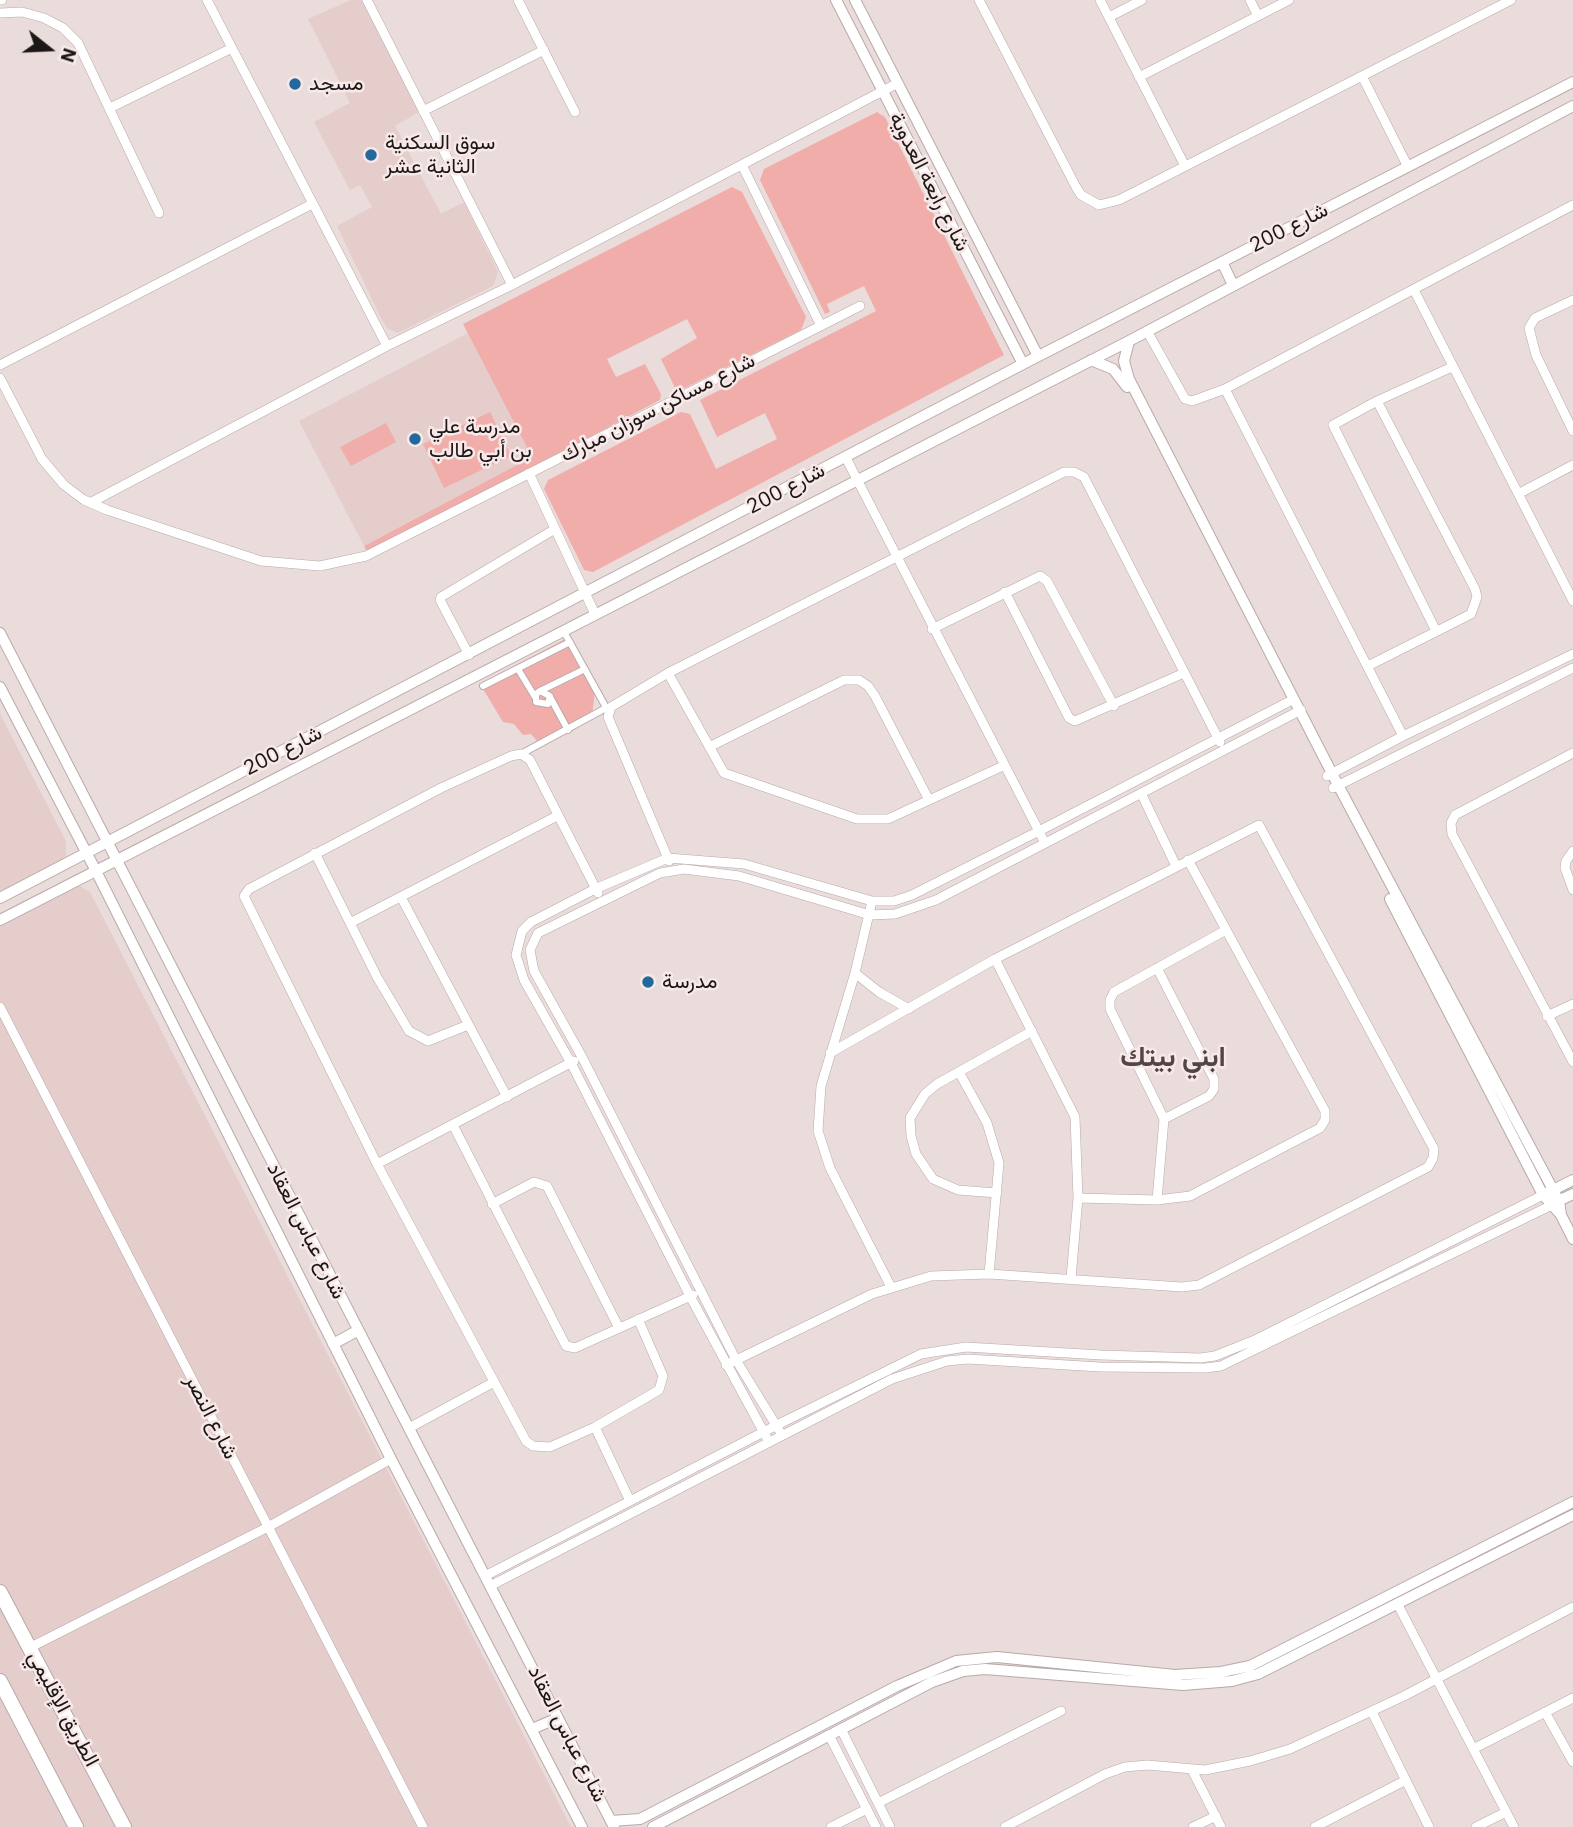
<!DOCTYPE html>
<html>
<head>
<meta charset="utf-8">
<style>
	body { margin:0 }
	#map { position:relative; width:1573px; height:1827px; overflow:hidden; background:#eadcdb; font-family:"IBM Plex Sans",sans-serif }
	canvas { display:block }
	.north { position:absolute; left:14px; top:14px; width:70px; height:70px; -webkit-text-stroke:5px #f8e9e8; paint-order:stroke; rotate:108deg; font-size:19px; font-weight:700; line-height:28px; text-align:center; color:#1c1717 }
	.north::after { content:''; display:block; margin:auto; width:24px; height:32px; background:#1c1717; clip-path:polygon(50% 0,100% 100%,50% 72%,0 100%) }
</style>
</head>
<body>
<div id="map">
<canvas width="1573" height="1827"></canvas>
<div class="north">N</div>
</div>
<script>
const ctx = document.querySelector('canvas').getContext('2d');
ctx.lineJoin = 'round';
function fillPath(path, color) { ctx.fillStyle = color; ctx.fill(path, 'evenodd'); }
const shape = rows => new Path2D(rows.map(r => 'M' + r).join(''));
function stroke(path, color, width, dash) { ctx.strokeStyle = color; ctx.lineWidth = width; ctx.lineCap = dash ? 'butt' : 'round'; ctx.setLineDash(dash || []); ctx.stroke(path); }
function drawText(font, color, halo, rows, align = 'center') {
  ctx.font = font + ' "IBM Plex Sans",Vazirmatn,sans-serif'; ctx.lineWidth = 5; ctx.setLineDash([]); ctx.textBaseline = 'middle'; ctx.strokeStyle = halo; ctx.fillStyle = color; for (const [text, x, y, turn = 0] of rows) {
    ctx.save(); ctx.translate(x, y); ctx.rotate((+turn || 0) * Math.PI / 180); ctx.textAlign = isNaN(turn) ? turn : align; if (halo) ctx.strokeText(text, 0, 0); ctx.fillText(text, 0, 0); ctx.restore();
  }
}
const built = shape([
	[351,0,361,0,421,111,395,126,441,214,464,202,498,272,493,286,398,333,387,328,382,320,337,226,372,207,360,185,350,190,314,122,350,103,308,19],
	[468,333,532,457,364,546,299,421],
	[0,714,66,841,66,858,0,892],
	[78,885,90,892,571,1827,0,1827,0,925]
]);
const green = shape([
	[877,112,885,117,1004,355,593,572,584,570,544,489,548,480,681,412,690,414,716,469,777,439,765,413,717,437,700,400,876,311,864,286,827,304,830,312,825,314,760,180,764,169],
	[732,187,742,192,806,317,801,330,677,392,661,359,697,338,687,319,607,359,616,377,645,364,661,394,660,400,368,554,364,546,532,457,463,324],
	[490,412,511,456,444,488,423,444],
	[386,423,396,442,351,466,340,447],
	[567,638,595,691,592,715,537,741,531,734,523,735,514,724,503,722,480,684]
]);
const pedestrian = shape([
	[563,630,608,711],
	[518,669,535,697],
	[483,686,570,642],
	[540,691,550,696,548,704,536,702,536,694,540,691,585,669],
	[550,697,568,730],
	[521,754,606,708]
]);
const minor = shape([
	[0,0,2,0],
	[207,0,387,346,512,285,898,83],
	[367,0,512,285],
	[518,0,575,112],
	[979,0,1076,187,1081,195,1099,205,1119,200,1511,0],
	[1100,0,1185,166],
	[1250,0,1258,16],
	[0,13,22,12,44,18,63,28,78,43,159,213],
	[1109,17,1142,0],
	[1362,76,1408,167],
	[1139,77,1289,0],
	[110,108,232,48],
	[423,111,544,50],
	[742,165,821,326],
	[1414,290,1573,601],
	[1573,300,1535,318,1529,328,1536,355,1573,431],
	[1147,331,1185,399,1192,401,1225,389],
	[0,365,312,204],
	[0,378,42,459,64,485,84,500,107,510,261,561,320,566,366,556,860,306],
	[846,458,1045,843],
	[529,473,595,614],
	[1518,494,1573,465],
	[90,503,387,346],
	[1005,592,1069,718,1075,721,1184,673],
	[932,629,1040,576,1047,581,1114,706],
	[1436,631,1333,425,1377,401,1452,367],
	[469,655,440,600,441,597,555,529],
	[1368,666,1471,614,1477,597,1475,589,1377,401],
	[668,673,724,773,857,819,888,819,1003,766],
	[1403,736,1225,389,1573,205],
	[709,747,844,680,859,680,868,686,875,696,929,800],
	[1573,753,1455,815,1451,823,1452,834,1573,1062],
	[1327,776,1403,736,1573,654],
	[1333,788,1573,668],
	[1141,793,1176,866],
	[1573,851,1566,861,1565,868,1573,890],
	[315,853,377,977,409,1031,428,1041,468,1025],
	[669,861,608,717,611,707,668,673,1064,472,1074,472,1084,477,1220,742],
	[598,893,530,760,521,754,511,756,441,788,249,889,244,896,377,1164,526,1441,533,1446,550,1447,595,1427,659,1390,663,1376,638,1319],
	[401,897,507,1097],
	[872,901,855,973,821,1086,818,1131,830,1168,891,1287],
	[350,923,557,816],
	[995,959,1075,1117,1078,1198,1071,1278],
	[1157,968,1214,1079,1214,1089,1209,1096,1164,1119],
	[855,973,879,992,909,1009],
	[0,1007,423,1827],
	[1547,1016,1573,1004],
	[959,1072,987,1123,999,1163,989,1274],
	[453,1125,566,1346,575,1348,693,1295],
	[377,1164,574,1061],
	[997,1193,958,1190,933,1179,916,1154,911,1136,910,1118,925,1094,937,1084,1032,1031],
	[1078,1198,1157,1200,1190,1196,1320,1128,1325,1120,1325,1111,1188,860],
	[1157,1200,1164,1119,1110,1009,1110,1000,1114,992,1226,930],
	[492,1204,534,1182,547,1186,619,1328],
	[726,1365,872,1294,931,1276,989,1274,1182,1287,1199,1285,1428,1167,1433,1158,1434,1149,1259,825,995,959,830,1053],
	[595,1427,630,1501],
	[409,1428,494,1382],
	[782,1435,736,1360,582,1057,534,971,530,950,538,933,660,873,684,869,739,876,870,915,895,914,936,900,1301,710],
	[769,1442,690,1296,571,1063,524,980,516,955,522,931,531,922,595,889,668,858,744,864,872,901,894,901,912,895,1039,831,1294,699],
	[485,1576,777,1425,921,1354,966,1347,1101,1355,1200,1358,1215,1356,1255,1340,1543,1195],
	[490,1586,892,1379,947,1361,968,1359,1100,1367,1205,1368,1221,1366,1550,1206],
	[1398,1605,1514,1827],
	[31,1647,268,1527,391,1459],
	[1372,1712,1429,1827],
	[1545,1712,1573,1762],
	[841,1729,890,1827],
	[829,1735,876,1827],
	[1473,1749,1573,1698],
	[1192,1770,1221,1827],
	[878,1803,1061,1711],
	[831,1827,867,1809],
	[1005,1827,1105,1774,1125,1767,1147,1765,1205,1770,1250,1761,1290,1749,1404,1696,1573,1607],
	[1193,1827,1216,1816],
	[1315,1827,1406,1780],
	[1476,1827,1506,1812]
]);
const tertiary = shape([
	[836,0,1023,364],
	[855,0,1038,356],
	[1222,262,1233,285],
	[1129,341,1124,361,1129,379,1338,785,1559,1201,1561,1215,1573,1239],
	[1091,360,1113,369,1127,387],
	[0,633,614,1827],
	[0,687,96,871,391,1459,582,1827],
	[0,898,1023,364,1573,82],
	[1390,899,1543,1195,1561,1215],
	[0,920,1129,341,1573,106],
	[1547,1193,1573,1180],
	[1552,1204,1573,1194],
	[333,1344,357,1331],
	[532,1729,558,1718],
	[611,1821,640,1819,897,1686,956,1661,997,1657,1175,1675,1221,1672,1250,1666,1573,1502],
	[653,1827,932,1682,963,1671,985,1669,1183,1685,1232,1681,1258,1674,1573,1515]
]);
const trunk = shape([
	[0,1592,124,1827],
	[0,1681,76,1827]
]);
const markers = [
	[295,84,7,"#24699e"],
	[371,155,7,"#24699e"],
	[415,439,7,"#24699e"],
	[648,982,7,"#24699e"]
];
const poiNames = [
	["مسجد",309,84],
	["سوق السكنية",385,143],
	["الثانية عشر",385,167],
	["مدرسة علي",429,427],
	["بن أبي طالب",429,451],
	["مدرسة",662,982]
];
const streetNames = [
	["شارع رابعة العدوية",929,182,63],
	["شارع 200",1289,228,-27],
	["شارع مساكن سوزان مبارك",658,408,-27],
	["شارع 200",786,489,-28],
	["شارع 200",283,751,-27],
	["شارع عباس العقاد",306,1231,63],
	["شارع النصر",211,1417,63],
	["الطريق الإقليمي",63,1709,62],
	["شارع عباس العقاد",567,1734,63]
];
const districtNames = [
	["ابني بيتك",1173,1058]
];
fillPath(built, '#e4cdcb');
fillPath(green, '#f0adaa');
stroke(pedestrian, '#b7aaa9', 8);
stroke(minor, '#b7aaa9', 10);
stroke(tertiary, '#b7aaa9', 12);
stroke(trunk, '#b7aaa9', 16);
stroke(pedestrian, '#fff', 6);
stroke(minor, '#fff', 9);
stroke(tertiary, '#fff', 10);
stroke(trunk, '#fff', 14);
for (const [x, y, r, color] of markers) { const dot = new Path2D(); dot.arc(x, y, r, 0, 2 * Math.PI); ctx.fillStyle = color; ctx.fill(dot); stroke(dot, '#f8e9e8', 2.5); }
drawText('21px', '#1c1717', '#f8e9e8', poiNames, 'left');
drawText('21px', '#1c1717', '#f8e9e8', streetNames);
drawText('bold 28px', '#524645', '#f8e9e8', districtNames);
</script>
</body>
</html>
